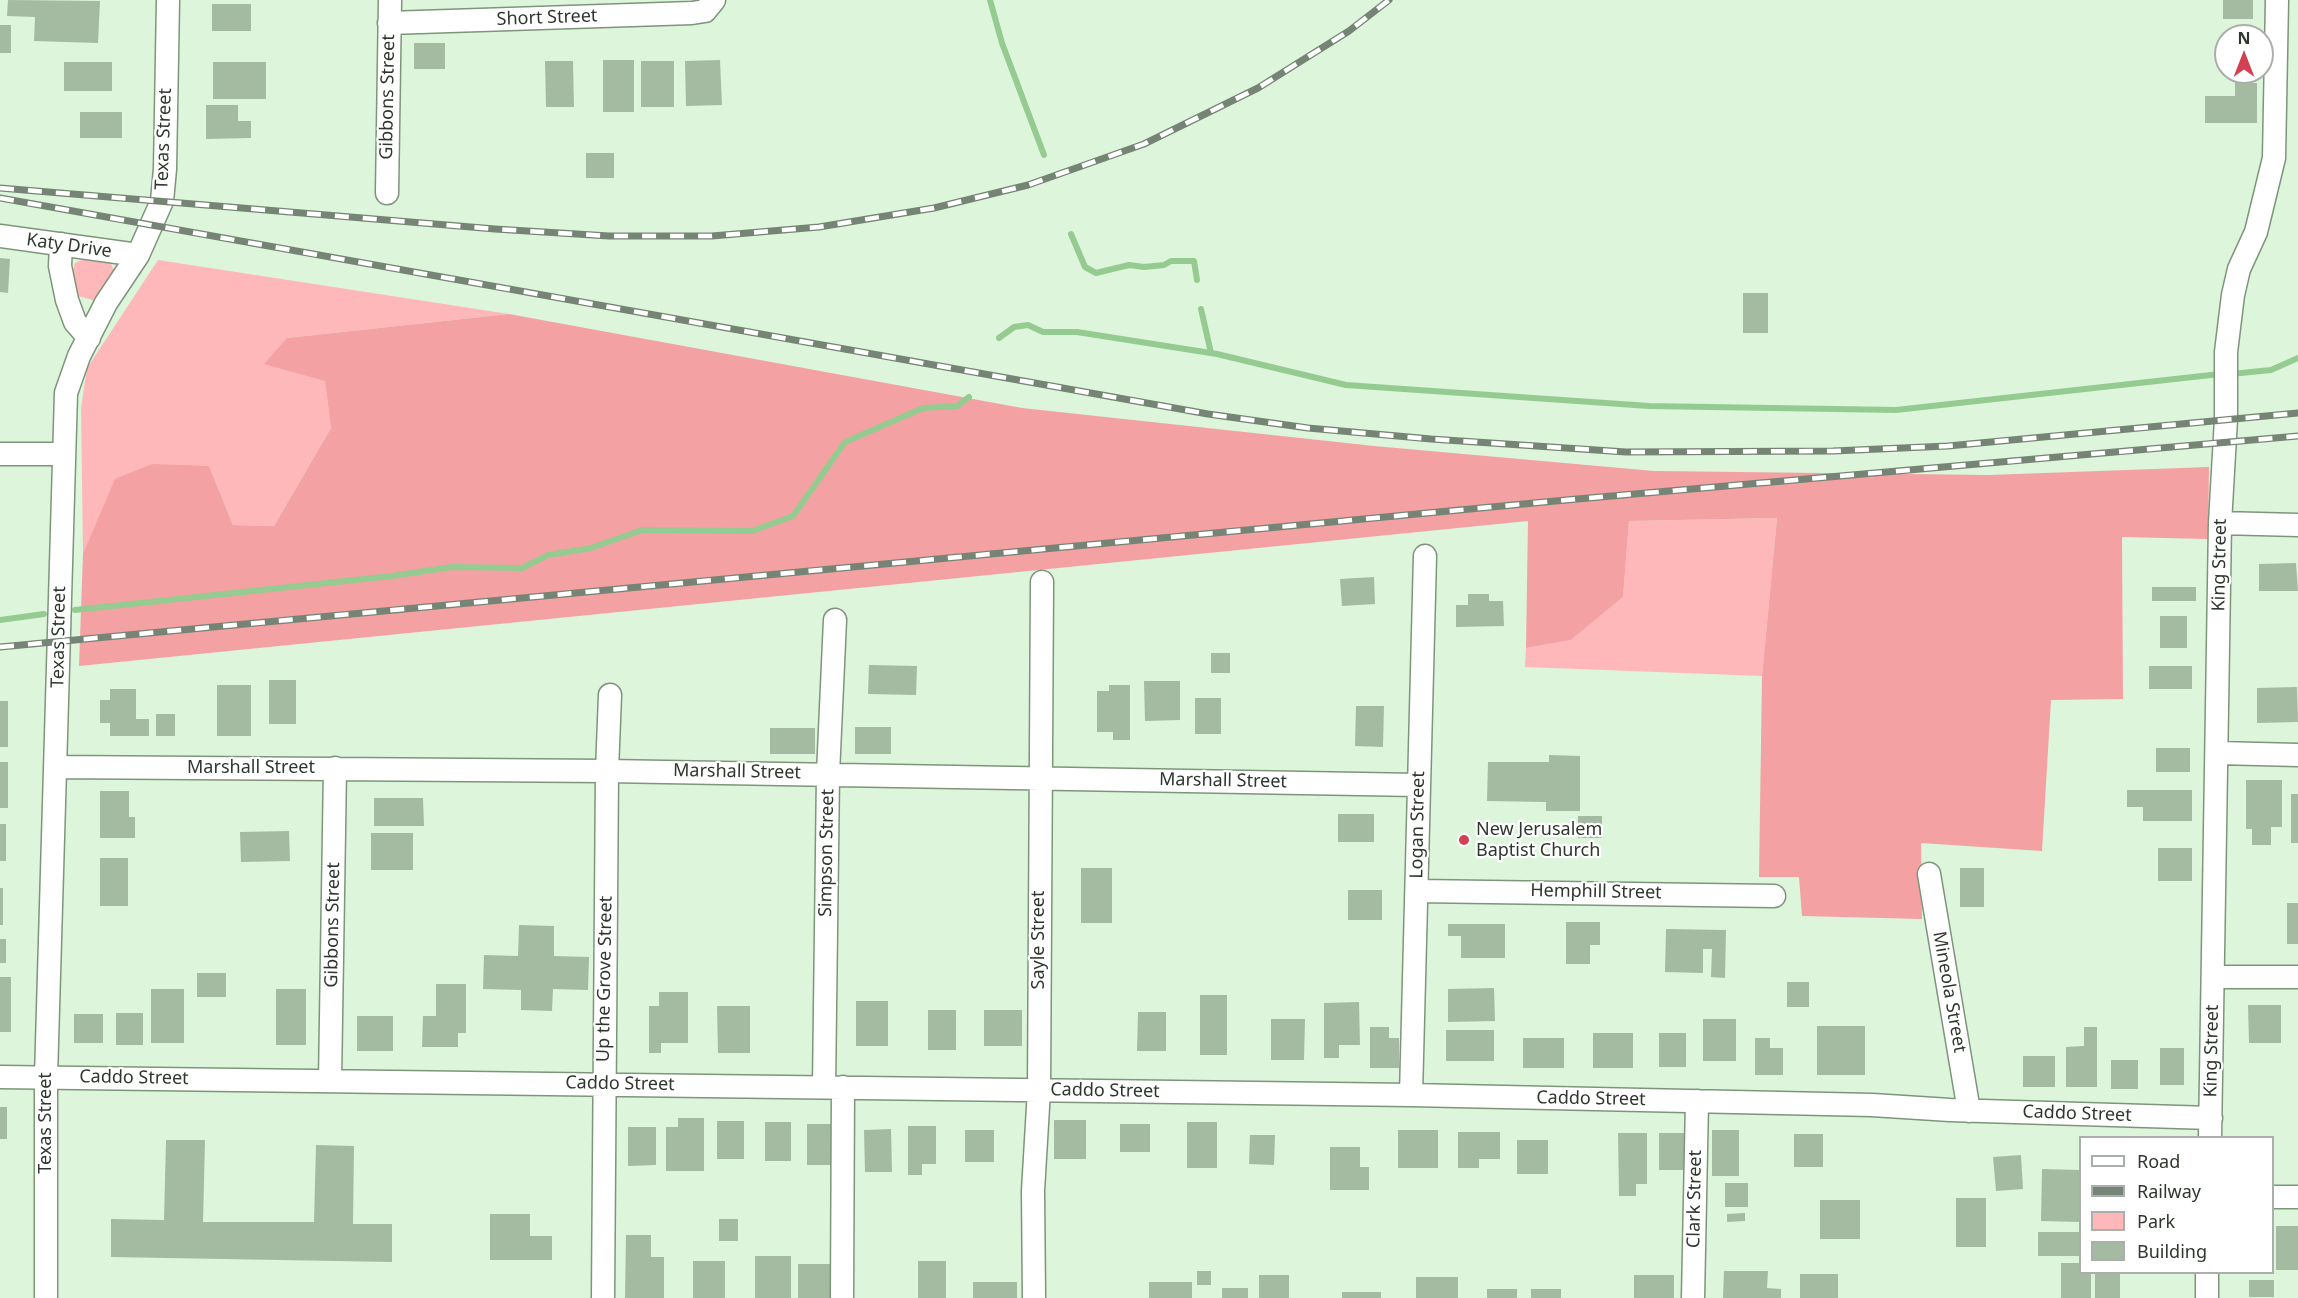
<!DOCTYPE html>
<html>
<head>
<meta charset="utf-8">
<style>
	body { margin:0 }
	#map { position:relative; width:2298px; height:1298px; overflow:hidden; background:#ddf5db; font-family:"Noto Sans",sans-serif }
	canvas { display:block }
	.legend { position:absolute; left:2079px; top:1136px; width:195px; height:138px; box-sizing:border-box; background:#fff; border:2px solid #abafab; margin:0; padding:8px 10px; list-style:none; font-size:18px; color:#2e372d }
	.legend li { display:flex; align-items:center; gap:12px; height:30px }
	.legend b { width:30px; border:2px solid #abafab }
	.north { position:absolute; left:2214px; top:24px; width:60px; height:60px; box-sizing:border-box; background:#fff; border:2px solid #abafab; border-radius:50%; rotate:0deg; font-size:16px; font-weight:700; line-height:24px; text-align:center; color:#2e372d }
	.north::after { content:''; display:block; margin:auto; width:21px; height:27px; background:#d14152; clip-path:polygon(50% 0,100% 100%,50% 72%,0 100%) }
</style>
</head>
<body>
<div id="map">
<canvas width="2298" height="1298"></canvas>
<ul class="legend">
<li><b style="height:8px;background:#fff"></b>Road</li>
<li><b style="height:8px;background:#758474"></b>Railway</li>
<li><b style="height:16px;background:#ffb8b9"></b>Park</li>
<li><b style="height:16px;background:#a4bba1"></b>Building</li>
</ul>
<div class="north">N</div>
</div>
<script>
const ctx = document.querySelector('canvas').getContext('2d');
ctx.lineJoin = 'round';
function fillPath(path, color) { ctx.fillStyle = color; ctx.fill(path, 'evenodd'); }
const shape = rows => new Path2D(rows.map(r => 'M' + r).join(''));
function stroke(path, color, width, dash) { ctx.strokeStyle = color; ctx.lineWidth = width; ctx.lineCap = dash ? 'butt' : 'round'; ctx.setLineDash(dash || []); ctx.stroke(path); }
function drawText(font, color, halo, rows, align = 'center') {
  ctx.font = font + ' "Noto Sans",sans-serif'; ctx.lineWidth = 4.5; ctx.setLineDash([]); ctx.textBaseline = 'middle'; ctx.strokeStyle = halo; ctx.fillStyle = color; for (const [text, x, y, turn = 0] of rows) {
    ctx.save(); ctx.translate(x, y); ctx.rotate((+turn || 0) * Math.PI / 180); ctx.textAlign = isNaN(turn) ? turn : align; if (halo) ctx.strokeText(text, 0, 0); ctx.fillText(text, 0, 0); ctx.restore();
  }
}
const green = shape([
	[88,257,110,261,115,274,96,301,78,296,72,274,75,263],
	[158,260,509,314,287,338,325,380,331,428,274,526,233,525,209,466,83,554,81,408,87,368],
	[1777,518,1762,676,1525,667,1526,648,1571,640,1623,597,1629,521]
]);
const forest = shape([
	[509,314,1022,408,1374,446,1654,471,1989,475,2209,467,2208,539,2122,537,2123,699,2051,700,2042,851,1921,843,1922,919,1802,916,1799,877,1759,877,1762,676,1777,518,1629,521,1623,597,1571,640,1526,648,1528,521,79,666,83,554,115,479,152,464,209,466,233,525,274,526,331,428,325,381,264,364,287,338]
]);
const stream = shape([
	[990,0,1002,43,1044,155],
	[1071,234,1085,267,1096,273,1129,265,1144,267,1164,265,1171,261,1194,261,1197,280],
	[1201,309,1211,353],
	[999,338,1014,327,1028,325,1043,332,1077,332,1217,354,1346,385,1649,406,1896,410,2220,374],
	[2231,374,2271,370,2298,358],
	[75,610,392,576,452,567,522,568,548,555,591,548,642,530,752,531,793,516,845,442,923,408,957,406,969,397],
	[0,620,44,614]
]);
const building = shape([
	[8,0,100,1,98,43,34,41,35,17,7,16],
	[2223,0,2253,0,2253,19,2223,19],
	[212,4,251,4,251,31,212,31],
	[0,25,11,25,11,53,0,53],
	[414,43,445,43,445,69,414,69],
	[603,60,634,60,634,112,603,112],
	[720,60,722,105,686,106,685,61],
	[545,61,573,61,574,107,546,107],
	[641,61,674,61,674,107,641,107],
	[64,62,112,62,112,91,64,91],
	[213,62,266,62,266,99,213,99],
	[2235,83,2257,83,2257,123,2205,123,2205,96,2235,96],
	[206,105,238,105,238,121,251,121,251,138,206,139],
	[80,112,122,112,122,138,80,138],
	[586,153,614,153,614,178,586,178],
	[0,258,10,259,8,293,0,292],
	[1743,293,1768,293,1768,333,1743,333],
	[2296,563,2298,591,2259,591,2259,564],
	[1374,577,1375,604,1342,606,1340,579],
	[2152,587,2196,587,2196,601,2152,601],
	[1468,594,1489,594,1489,601,1503,601,1504,626,1456,627,1456,605,1468,605],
	[2160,616,2187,616,2187,648,2160,648],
	[1211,653,1230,653,1230,673,1211,673],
	[869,665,917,666,916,695,868,694],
	[2149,666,2192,666,2192,689,2149,689],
	[269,680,296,680,296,724,269,724],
	[1144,681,1180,681,1180,720,1145,721],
	[217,685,251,685,251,736,217,736],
	[1109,685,1130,685,1130,740,1113,740,1113,732,1097,732,1097,691,1109,691],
	[2297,687,2298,722,2257,723,2257,688],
	[110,689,136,689,136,719,149,719,149,736,110,736,110,723,100,723,100,700,110,700],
	[1195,698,1221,698,1221,734,1195,734],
	[0,701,8,701,8,747,0,747],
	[1356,706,1384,706,1383,747,1355,746],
	[156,714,175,714,175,736,156,736],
	[855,727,891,727,891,754,855,754],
	[770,728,815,728,815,754,770,754],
	[2156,748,2190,748,2190,772,2156,772],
	[1549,755,1580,756,1580,811,1546,811,1546,802,1487,801,1488,762,1549,762],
	[0,762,8,762,8,808,0,808],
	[2246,780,2282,780,2282,827,2271,827,2271,845,2252,845,2252,829,2246,829],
	[2127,790,2192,790,2192,821,2143,821,2143,807,2127,807],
	[100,791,129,791,129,817,135,817,135,838,100,838],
	[2291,794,2298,794,2298,843,2291,843],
	[374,798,423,798,424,826,374,826],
	[1338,814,1374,814,1374,842,1338,842],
	[1578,816,1602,816,1602,838,1578,838],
	[0,824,6,824,6,861,0,861],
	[289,831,290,861,241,862,240,832],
	[371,833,413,833,413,870,371,870],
	[2158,848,2192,848,2192,881,2158,881],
	[100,858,128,858,128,906,100,906],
	[1081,868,1112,868,1112,923,1081,923],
	[1960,868,1984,868,1984,907,1960,907],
	[0,888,3,888,3,925,0,925],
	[1348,890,1382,890,1382,920,1348,920],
	[2287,903,2298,903,2298,944,2287,944],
	[1566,922,1600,922,1600,945,1590,945,1590,964,1566,964],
	[1448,924,1505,924,1505,958,1461,958,1461,936,1448,936],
	[519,925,554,926,554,956,589,957,588,990,553,989,552,1011,521,1010,521,990,483,989,484,955,518,956],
	[1666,929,1726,930,1725,978,1711,977,1712,949,1703,949,1703,973,1665,972],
	[0,939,6,939,6,963,0,963],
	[197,973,226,973,226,997,197,997],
	[0,977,11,977,11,1032,0,1032],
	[1787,982,1809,982,1809,1007,1787,1007],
	[436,984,466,984,466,1033,458,1033,458,1047,422,1047,423,1016,436,1016],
	[1494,988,1495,1021,1448,1022,1448,989],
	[151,989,184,989,184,1043,151,1043],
	[276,989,306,989,306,1045,276,1045],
	[659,992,688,992,688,1043,661,1043,661,1053,649,1053,649,1006,659,1006],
	[1200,995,1227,995,1227,1055,1200,1055],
	[856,1001,888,1001,888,1046,856,1046],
	[1359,1002,1360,1045,1339,1045,1339,1058,1324,1058,1324,1003],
	[2248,1005,2281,1005,2281,1043,2249,1043],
	[717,1006,750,1006,750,1053,718,1053],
	[928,1010,956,1010,956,1050,928,1050],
	[984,1010,1022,1010,1022,1046,984,1046],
	[1138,1012,1166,1012,1166,1051,1137,1051],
	[116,1013,143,1013,143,1045,116,1045],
	[74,1014,103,1014,103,1043,74,1043],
	[357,1016,393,1016,393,1051,357,1051],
	[1271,1019,1305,1019,1304,1060,1271,1060],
	[1703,1019,1736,1019,1736,1061,1703,1061],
	[1817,1026,1865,1026,1865,1075,1817,1075],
	[1370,1027,1389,1027,1389,1038,1399,1038,1399,1068,1370,1068],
	[2084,1027,2097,1027,2097,1087,2066,1087,2066,1047,2084,1046],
	[1446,1030,1494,1030,1494,1061,1446,1061],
	[1593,1033,1633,1033,1633,1068,1593,1068],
	[1659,1033,1686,1033,1686,1067,1659,1067],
	[1523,1038,1564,1038,1564,1068,1523,1068],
	[1755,1038,1770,1038,1770,1048,1783,1048,1783,1075,1755,1075],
	[2160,1048,2184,1048,2184,1085,2160,1085],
	[2023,1056,2055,1056,2055,1087,2023,1087],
	[2111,1060,2138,1060,2138,1089,2111,1089],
	[0,1107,7,1107,7,1139,0,1139],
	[678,1118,704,1118,704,1171,666,1171,666,1127,678,1127],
	[1054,1120,1086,1120,1086,1159,1054,1159],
	[717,1121,744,1121,744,1159,717,1159],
	[765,1122,791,1122,791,1161,765,1161],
	[1187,1122,1217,1122,1217,1168,1187,1168],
	[807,1124,831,1124,831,1165,807,1165],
	[1120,1124,1150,1124,1150,1152,1120,1152],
	[908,1126,936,1126,936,1164,922,1164,922,1175,908,1175],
	[628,1127,656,1127,656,1165,628,1166],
	[891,1129,892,1172,865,1172,864,1130],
	[965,1130,994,1130,994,1162,965,1162],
	[1398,1130,1438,1130,1438,1168,1398,1168],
	[1712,1130,1739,1130,1739,1176,1712,1176],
	[1458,1132,1500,1132,1500,1159,1479,1159,1479,1168,1458,1168],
	[1618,1133,1647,1133,1647,1184,1636,1184,1636,1196,1619,1196],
	[1659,1133,1684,1133,1684,1170,1659,1170],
	[1794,1134,1823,1134,1823,1167,1794,1167],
	[1250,1135,1275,1135,1274,1165,1249,1164],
	[166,1140,205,1140,203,1222,314,1222,316,1145,354,1146,353,1224,392,1224,392,1262,111,1257,111,1219,164,1220],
	[1517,1140,1548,1140,1548,1174,1517,1174],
	[1330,1147,1360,1147,1360,1167,1369,1167,1369,1190,1330,1190],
	[2021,1155,2023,1189,1996,1191,1993,1157],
	[2042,1169,2080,1170,2080,1222,2041,1221],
	[1725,1183,1748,1183,1748,1207,1725,1207],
	[1956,1198,1986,1198,1986,1247,1956,1247],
	[1820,1200,1860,1200,1860,1239,1820,1239],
	[1745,1213,1745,1221,1727,1222,1727,1214],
	[490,1214,530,1214,530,1236,552,1236,552,1260,490,1260],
	[719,1219,738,1219,738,1241,719,1241],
	[2276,1226,2298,1226,2298,1270,2276,1270],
	[2038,1232,2080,1232,2080,1256,2038,1256],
	[626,1235,651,1235,651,1257,664,1257,664,1298,625,1298],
	[755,1256,791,1256,791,1298,755,1298],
	[693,1261,725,1261,725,1298,693,1298],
	[918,1261,946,1261,946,1298,918,1298],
	[2061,1263,2080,1263,2080,1272,2091,1272,2091,1298,2061,1298],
	[798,1264,836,1264,836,1298,798,1298],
	[1197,1271,1211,1271,1211,1285,1197,1285],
	[1724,1271,1768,1271,1767,1288,1781,1289,1781,1298,1723,1298],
	[2095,1272,2120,1272,2120,1298,2095,1298],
	[1800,1274,1838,1274,1838,1298,1800,1298],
	[1259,1275,1289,1275,1289,1298,1259,1298],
	[1634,1275,1674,1275,1674,1298,1634,1298],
	[1416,1277,1458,1277,1458,1298,1416,1298],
	[2249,1280,2274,1280,2274,1297,2249,1297],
	[973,1282,1017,1282,1017,1298,973,1298],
	[1149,1282,1192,1282,1192,1298,1149,1298],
	[1222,1288,1248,1288,1248,1298,1222,1298],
	[1487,1289,1517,1289,1517,1298,1487,1298],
	[1531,1289,1561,1289,1561,1298,1531,1298],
	[1342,1292,1381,1292,1381,1298,1342,1298]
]);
const minor = shape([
	[389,23,692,13,705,11,714,0],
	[387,193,390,0],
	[0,236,138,255],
	[61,244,60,266,67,300,75,322,89,338],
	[0,454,63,454],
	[2220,523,2298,525],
	[2218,753,2298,755],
	[56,767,607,771,1418,785],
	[1929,874,1969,1111],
	[1417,891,1774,896],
	[2213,977,2298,977],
	[0,1077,1411,1095,1872,1105,1950,1110,2211,1118],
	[330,1081,335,768],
	[824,1087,828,774,835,620],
	[1411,1095,1425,556],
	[2210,1138,2220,523,2226,419,2226,352,2233,295,2239,269,2256,232,2274,158,2277,0],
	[2272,1197,2298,1197],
	[46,1298,46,1077,66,393,79,356,106,303,138,255,162,201,165,169,168,0],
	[603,1298,607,771,610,695],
	[842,1298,843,1087],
	[1034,1298,1033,1191,1039,1090,1042,582],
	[1693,1298,1697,1101],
	[2207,1298,2207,1272]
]);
const rail = shape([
	[0,188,495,229,609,236,712,236,819,227,934,208,1028,185,1144,144,1258,88,1349,31,1389,0],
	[0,198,1208,414,1308,428,1431,439,1626,452,1833,451,1948,446,2298,413],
	[0,647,1566,500,2298,436]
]);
const markers = [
	[1464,840,6,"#d14152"]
];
const streetNames = [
	["Short Street",547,18,-2],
	["Gibbons Street",388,97,-89],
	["Texas Street",164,139,-88],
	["Katy Drive",69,246,8],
	["King Street",2220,565,-89],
	["Texas Street",59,637,-89],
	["Marshall Street",251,768],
	["Marshall Street",737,772,1],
	["Marshall Street",1223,781,1],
	["Logan Street",1418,825,-89],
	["Simpson Street",827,853,-89],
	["Hemphill Street",1596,892,1],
	["Gibbons Street",333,925,-89],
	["Sayle Street",1039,940,-90],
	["Up the Grove Street",605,979,-89],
	["Mineola Street",1949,992,80],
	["King Street",2212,1051,-89],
	["Caddo Street",134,1078,1],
	["Caddo Street",620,1084,1],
	["Caddo Street",1105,1091,1],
	["Caddo Street",1591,1099,1],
	["Caddo Street",2077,1114,2],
	["Texas Street",46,1123,-90],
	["Clark Street",1695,1199,-89]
];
const poiNames = [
	["New Jerusalem",1476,830],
	["Baptist Church",1476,851]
];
fillPath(green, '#ffb8b9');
fillPath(forest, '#f3a1a3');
stroke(stream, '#95cb91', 6);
fillPath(building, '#a4bba1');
stroke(minor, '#7e957c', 25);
stroke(minor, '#fff', 22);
stroke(rail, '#758474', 7);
stroke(rail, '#fff', 4.5, [14]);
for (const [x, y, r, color] of markers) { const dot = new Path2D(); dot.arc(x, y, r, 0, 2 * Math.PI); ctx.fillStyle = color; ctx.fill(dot); stroke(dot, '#fff', 2); }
drawText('18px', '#2e372d', '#fff', streetNames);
drawText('18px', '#2e372d', '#fff', poiNames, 'left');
</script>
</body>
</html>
